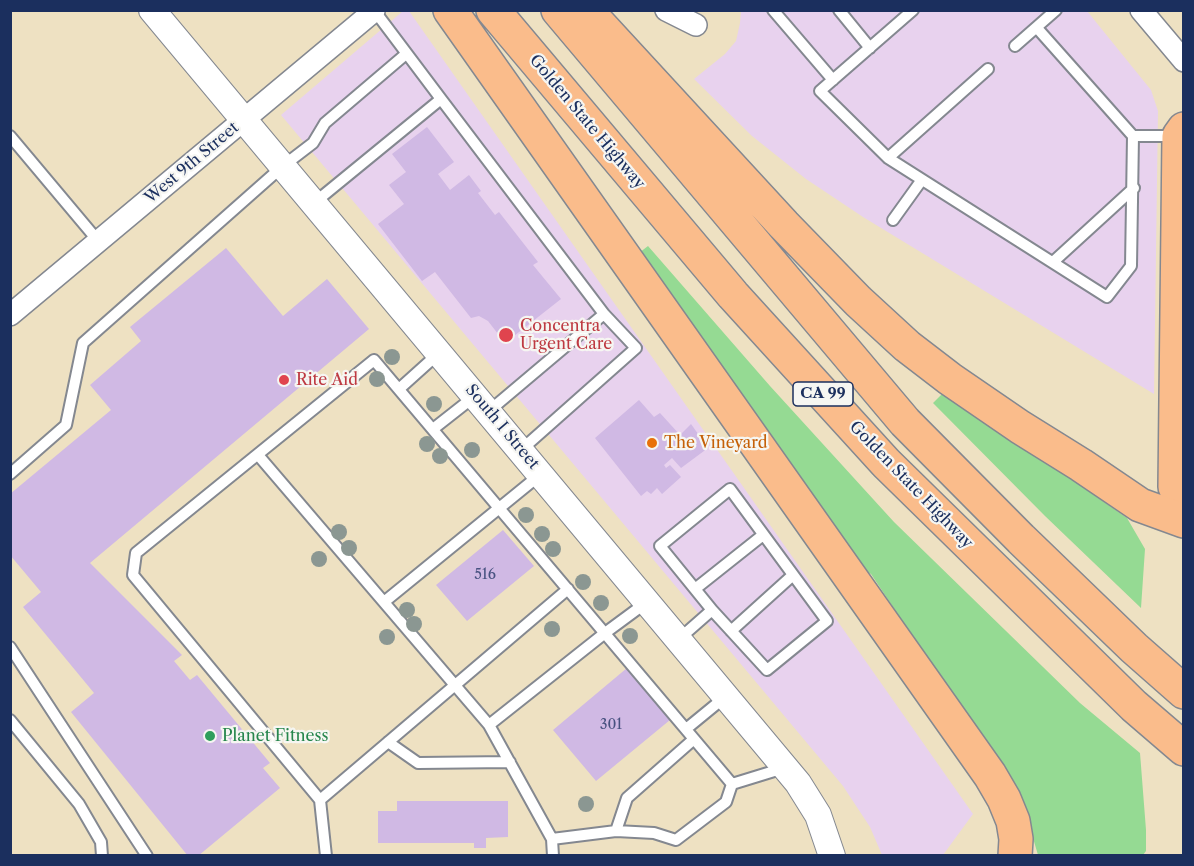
<!DOCTYPE html>
<html>
<head>
<meta charset="utf-8">
<style>
	body { margin:0 }
	#map { position:relative; width:1194px; height:866px; overflow:hidden; background:#eee1c2; font-family:"Libre Caslon Text",serif }
	canvas { display:block }
	.frame { position:absolute; inset:0; border:12px solid #1b2f5e; pointer-events:none }
</style>
</head>
<body>
<div id="map">
<canvas width="1194" height="866"></canvas>
<div class="frame"></div>
</div>
<script>
const ctx = document.querySelector('canvas').getContext('2d');
ctx.lineJoin = 'round';
function fillPath(path, color) { ctx.fillStyle = color; ctx.fill(path, 'evenodd'); }
const shape = rows => new Path2D(rows.map(r => 'M' + r).join(''));
function stroke(path, color, width, dash) { ctx.strokeStyle = color; ctx.lineWidth = width; ctx.lineCap = dash ? 'butt' : 'round'; ctx.setLineDash(dash || []); ctx.stroke(path); }
function drawText(font, color, halo, rows, align = 'center') {
  ctx.font = font + ' "Libre Caslon Text",serif'; ctx.lineWidth = 4.5; ctx.setLineDash([]); ctx.textBaseline = 'middle'; ctx.strokeStyle = halo; ctx.fillStyle = color; for (const [text, x, y, turn = 0] of rows) {
    ctx.save(); ctx.translate(x, y); ctx.rotate((+turn || 0) * Math.PI / 180); ctx.textAlign = isNaN(turn) ? turn : align; if (halo) ctx.strokeText(text, 0, 0); ctx.fillText(text, 0, 0); ctx.restore();
  }
}
const built = shape([
	[403,11,409,11,973,814,943,855,882,855,870,827,843,786,281,115],
	[741,11,1087,11,1151,90,1158,111,1154,394,863,217,806,179,752,136,694,79,725,54,736,41,740,23]
]);
const green = shape([
	[648,246,770,386,894,522,1080,703,1140,753,1146,830,1146,851,1143,855,1038,855,1028,821,909,649,895,610,871,574,850,562,635,256],
	[945,391,1127,518,1145,549,1141,608,1045,516,933,403]
]);
const building = shape([
	[427,127,454,162,438,174,450,190,469,175,481,191,478,193,495,215,499,212,538,262,533,265,561,299,505,343,488,321,479,316,471,318,435,272,422,281,378,224,404,204,389,185,406,172,392,154],
	[226,248,283,316,327,279,369,329,90,563,182,655,174,661,190,680,197,675,270,763,263,768,280,788,198,856,188,856,71,712,94,693,23,607,41,592,10,555,10,494,111,410,90,385,141,341,130,327],
	[639,400,654,417,660,413,680,435,691,424,708,448,681,468,672,458,664,465,666,468,670,465,681,477,662,494,657,488,651,494,647,491,641,496,595,438],
	[503,530,534,566,467,621,436,585],
	[627,668,670,720,596,781,553,730],
	[397,801,508,801,508,837,486,838,486,848,474,848,474,843,378,843,378,811,397,811]
]);
const service = shape([
	[773,10,833,80],
	[839,10,870,48],
	[1037,28,1133,136],
	[1015,46,1056,10],
	[988,69,888,158,1107,297,1131,266,1133,136,1177,136],
	[441,99,604,314],
	[10,136,99,242],
	[888,158,820,91,913,10],
	[314,203,441,99,374,10],
	[893,220,921,181],
	[1053,262,1134,188],
	[399,389,439,353],
	[489,411,604,314,636,348,521,450],
	[433,429,475,396],
	[258,455,489,725,552,839,553,856],
	[10,474,66,425,83,343,283,166,313,143,325,123,406,54],
	[695,589,763,535],
	[384,602,541,474],
	[731,631,793,575],
	[679,639,712,610,660,546,730,489,827,621,767,670,712,610],
	[10,647,147,856],
	[10,720,79,804,101,842,102,856],
	[489,725,605,633,647,602],
	[686,729,725,697],
	[388,742,418,763,510,762],
	[732,784,784,768],
	[320,800,568,589],
	[616,831,627,798,694,739],
	[552,839,616,831,654,833,676,840,726,802,732,784],
	[326,856,320,800,133,575,136,553,374,360,732,784]
]);
const minor = shape([
	[666,10,696,25],
	[1141,10,1184,61],
	[10,315,374,11]
]);
const tertiary = shape([
	[152,10,798,783,818,815,832,856]
]);
const primary = shape([
	[1184,129,1179,136,1175,487,1184,503]
]);
const motorway = shape([
	[450,10,990,775,1004,799,1013,821,1016,839,1015,856],
	[493,10,733,295,886,463,1134,706,1184,749],
	[558,10,905,422,1021,539,1134,648,1184,692],
	[586,10,784,225,858,301,907,346,950,379,1020,427,1081,465,1140,505,1184,521]
]);
const trees = [
	[392,357],
	[377,379],
	[434,404],
	[427,444],
	[472,450],
	[440,456],
	[526,515],
	[339,532],
	[542,534],
	[349,548],
	[553,549],
	[319,559],
	[583,582],
	[601,603],
	[407,610],
	[414,624],
	[552,629],
	[630,636],
	[387,637],
	[586,804]
];
const markers = [
	[506,335,8,"#e0444e"],
	[284,380,6,"#e0444e"],
	[652,443,6,"#e8710a"],
	[210,736,6,"#2e9e5b"]
];
const numberNames = [
	["516",485,575],
	["301",611,725]
];
const shields = [
	[823,394,60]
];
const shieldNames = [
	["CA 99",823,394]
];
const streetNames = [
	["Golden State Highway",587,122,50],
	["West 9th Street",192,163,-40],
	["South I Street",502,427,50],
	["Golden State Highway",911,485,46]
];
const healthNames = [
	["Concentra",520,326],
	["Urgent Care",520,344],
	["Rite Aid",296,380]
];
const foodNames = [
	["The Vineyard",664,443]
];
const leisureNames = [
	["Planet Fitness",222,736]
];
fillPath(built, '#e8d2ee');
fillPath(green, '#95da93');
fillPath(building, '#d0b9e4');
stroke(service, '#848890', 14);
stroke(minor, '#848890', 24);
stroke(tertiary, '#848890', 28);
stroke(primary, '#848890', 36);
stroke(motorway, '#848890', 36);
stroke(service, '#fff', 10);
stroke(minor, '#fff', 21);
stroke(tertiary, '#fff', 26);
stroke(primary, '#fabc8b', 33);
stroke(motorway, '#fabc8b', 33);
ctx.fillStyle = '#8b9792';
for (const [x, y] of trees) { ctx.beginPath(); ctx.arc(x, y, 8, 0, 2 * Math.PI); ctx.fill(); }
for (const [x, y, r, color] of markers) { const dot = new Path2D(); dot.arc(x, y, r, 0, 2 * Math.PI); ctx.fillStyle = color; ctx.fill(dot); stroke(dot, '#f6f6f2', 2); }
drawText('14px', '#485280', null, numberNames);
for (const [x, y, w] of shields) { const box = new Path2D(); box.roundRect(x - w / 2, y - 12, w, 24, 4.5); ctx.fillStyle = '#f6f6f2'; ctx.fill(box); stroke(box, '#1b2f5e', 1.5); }
drawText('bold 15px', '#1b2f5e', null, shieldNames);
drawText('16px', '#1b2f5e', '#f6f6f2', streetNames);
drawText('16px', '#be3a42', '#f6f6f2', healthNames, 'left');
drawText('16px', '#c56008', '#f6f6f2', foodNames, 'left');
drawText('16px', '#27864d', '#f6f6f2', leisureNames, 'left');
</script>
</body>
</html>
